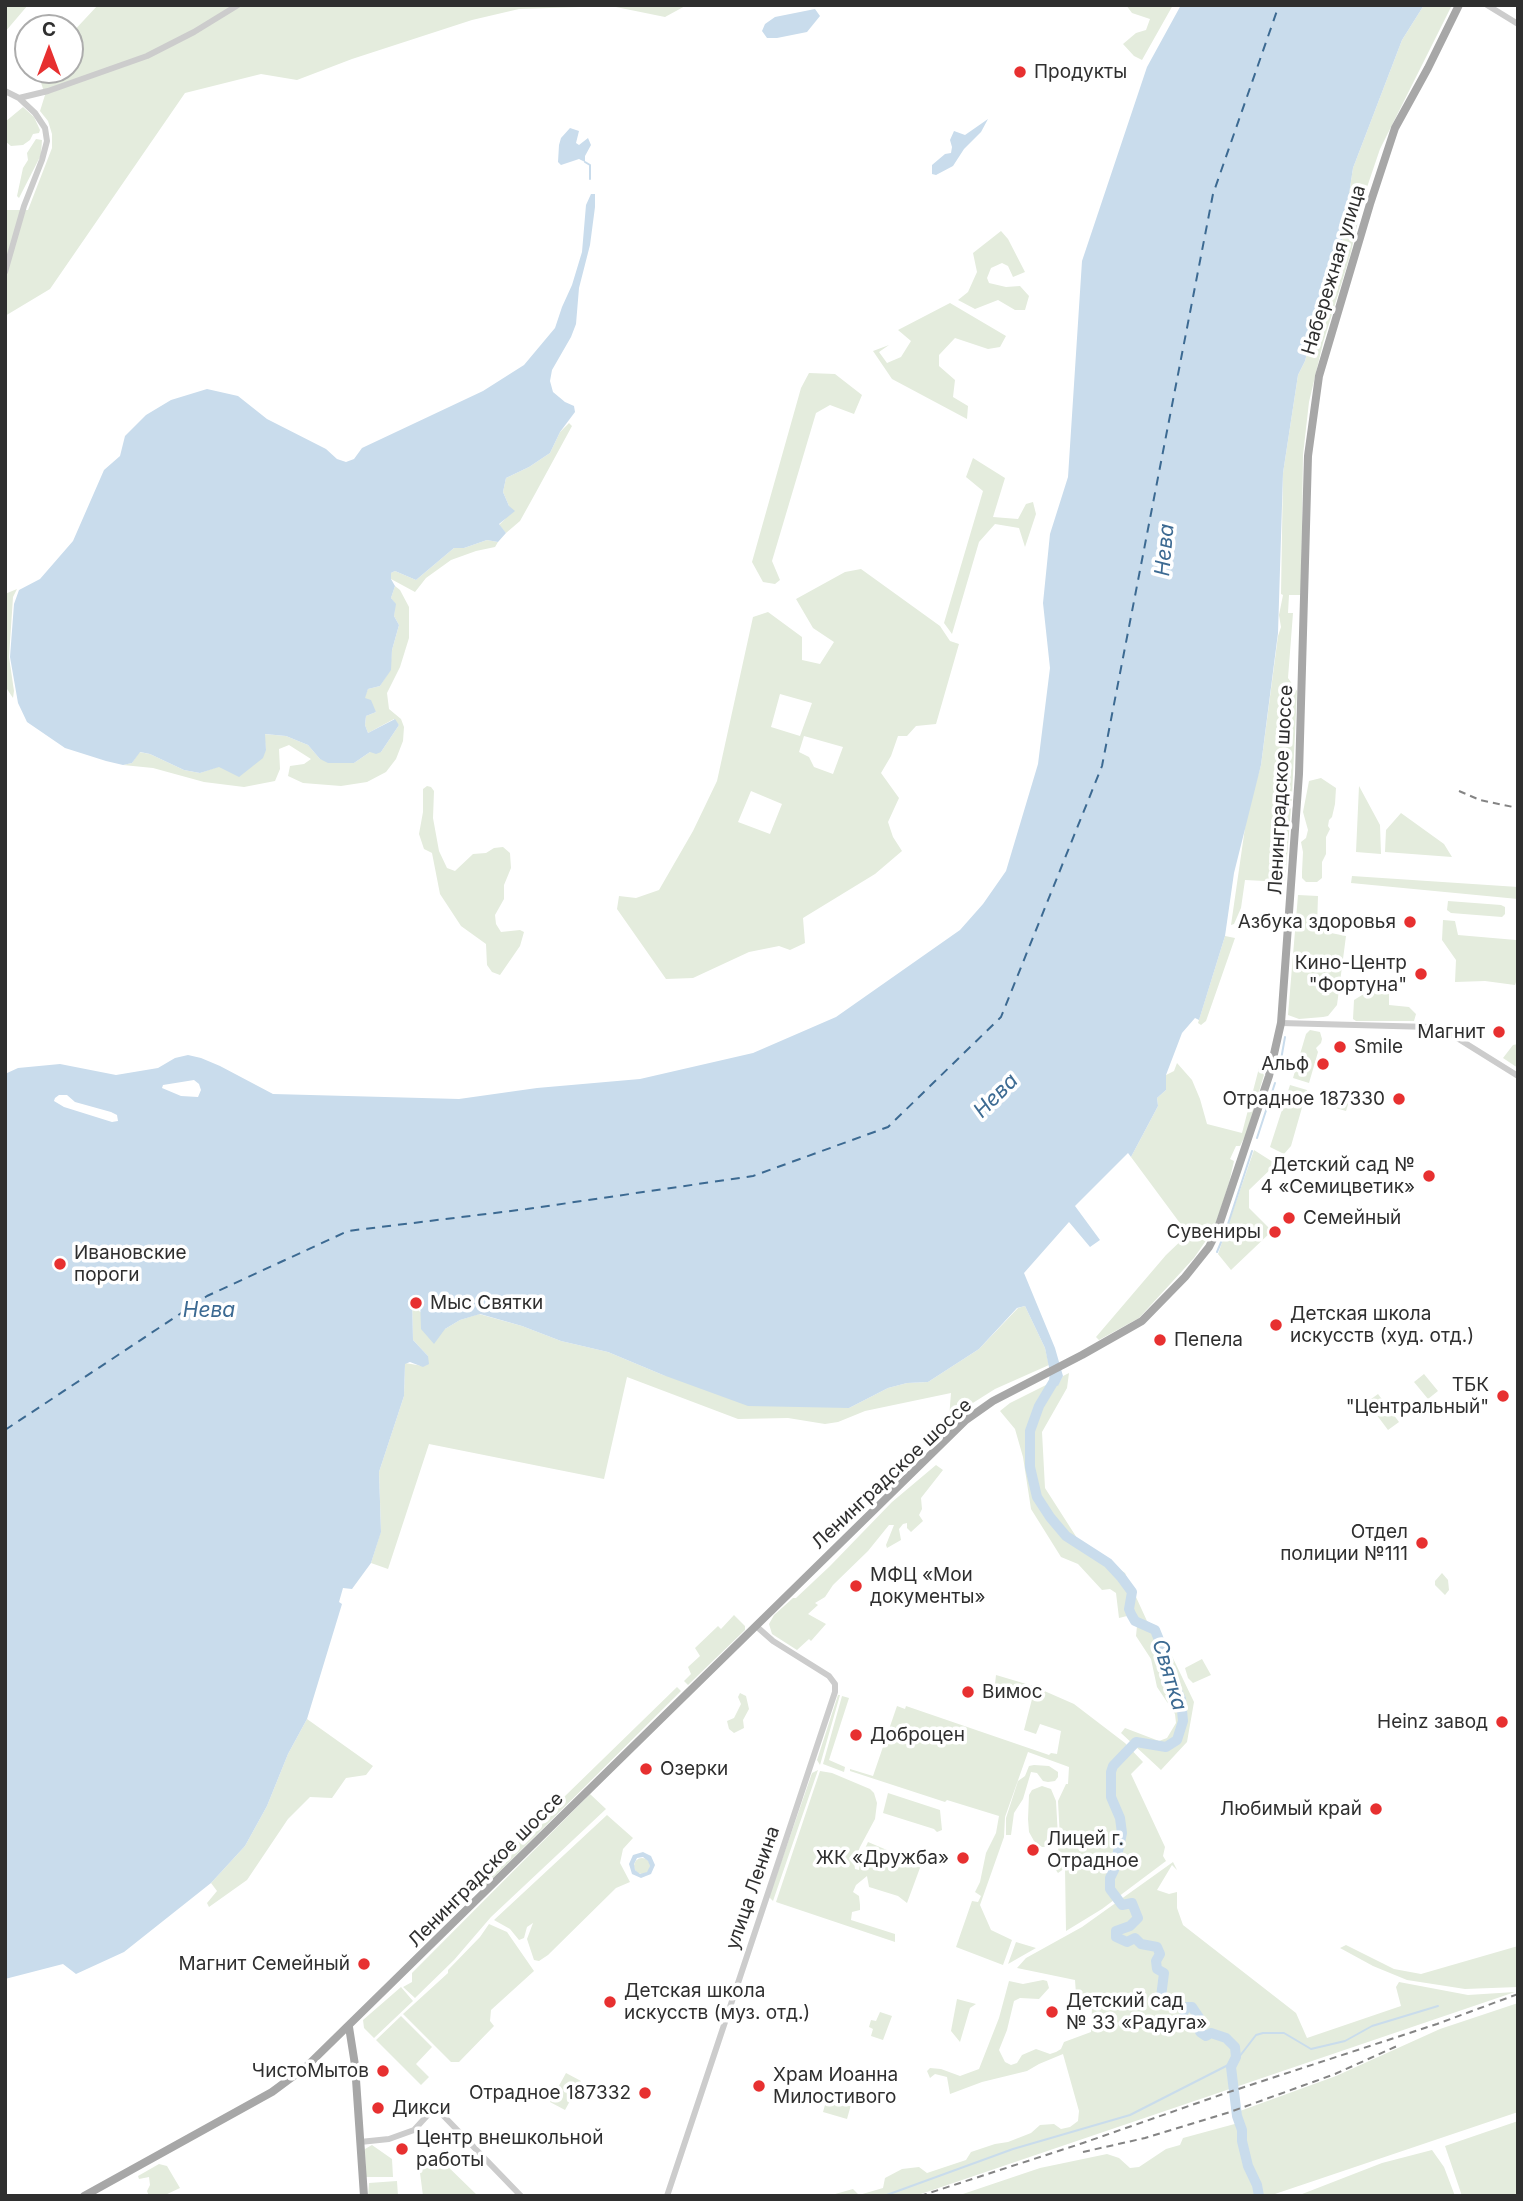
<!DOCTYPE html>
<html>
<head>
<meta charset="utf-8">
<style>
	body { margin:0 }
	#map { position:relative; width:1523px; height:2201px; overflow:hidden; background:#fff; font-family:Inter,sans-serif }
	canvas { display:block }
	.frame { position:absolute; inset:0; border:7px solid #2f2f2f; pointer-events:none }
	.north { position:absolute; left:14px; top:14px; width:70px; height:70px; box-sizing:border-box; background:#fff; border:2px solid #acacac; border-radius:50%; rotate:0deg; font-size:19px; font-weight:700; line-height:28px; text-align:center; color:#2f2f2f }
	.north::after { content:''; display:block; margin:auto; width:24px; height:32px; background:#e73030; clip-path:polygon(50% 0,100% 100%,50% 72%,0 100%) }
</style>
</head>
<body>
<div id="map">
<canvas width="1523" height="2201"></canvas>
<div class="frame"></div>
<div class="north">С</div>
</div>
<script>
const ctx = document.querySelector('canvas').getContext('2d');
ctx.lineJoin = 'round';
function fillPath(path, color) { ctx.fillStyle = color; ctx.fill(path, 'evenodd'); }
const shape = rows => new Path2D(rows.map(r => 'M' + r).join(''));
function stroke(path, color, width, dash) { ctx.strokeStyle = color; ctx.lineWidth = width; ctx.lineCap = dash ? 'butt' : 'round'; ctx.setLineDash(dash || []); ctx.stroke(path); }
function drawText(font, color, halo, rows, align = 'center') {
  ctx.font = font + ' Inter,sans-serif'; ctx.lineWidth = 7; ctx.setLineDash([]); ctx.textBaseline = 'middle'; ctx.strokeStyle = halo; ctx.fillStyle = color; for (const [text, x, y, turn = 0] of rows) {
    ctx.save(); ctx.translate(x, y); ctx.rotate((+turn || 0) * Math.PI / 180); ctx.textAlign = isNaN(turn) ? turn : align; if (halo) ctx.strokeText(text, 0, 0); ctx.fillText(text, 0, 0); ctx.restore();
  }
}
const green = shape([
	[5,5,28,5,5,32],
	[98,5,687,5,665,17,611,6,519,9,472,20,352,59,297,80,261,74,185,93,50,289,5,316,5,210,28,210,52,148,52,134,48,121,40,111,45,95,37,70,70,70,70,35],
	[1126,5,1173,5,1142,60,1134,56,1123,44,1136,33,1146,30,1150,19,1132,13],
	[1424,5,1452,5,1380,149,1363,199,1350,256,1323,343,1309,402,1303,455,1301,590,1300,595,1289,595,1288,613,1293,613,1288,678,1297,691,1292,796,1285,882,1245,880,1241,908,1234,924,1231,925,1247,814,1261,765,1278,636,1281,627,1279,615,1283,595,1281,594,1283,473,1298,375,1305,361,1320,304,1341,247,1353,168,1402,40],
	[23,107,34,117,40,130,39,133,33,134,30,140,23,145,11,146,5,141,5,122],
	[36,139,42,140,41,155,19,198,17,196,23,168,28,160,27,153],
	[1001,231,1008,239,1025,272,1013,277,1008,266,1002,263,991,268,987,278,989,283,1006,287,1020,286,1029,296,1025,310,1015,310,998,300,975,309,958,300,968,292,977,272,973,253],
	[950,303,1006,336,1000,347,988,349,955,338,939,355,939,366,955,380,953,397,968,406,967,419,892,379,873,351,889,345,879,352,887,363,901,357,911,341,898,330],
	[809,373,835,374,862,395,854,414,830,405,816,413,772,561,780,580,775,584,763,582,752,562,801,388],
	[569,423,572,426,535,494,520,521,506,533,499,525,505,519,509,506,503,492,506,478,529,467,550,453,560,432],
	[973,458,1005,478,993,517,1018,519,1026,504,1033,502,1036,514,1025,547,1019,528,995,524,979,542,952,634,944,623,983,491,966,477],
	[487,540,498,542,495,547,476,551,451,560,426,578,415,592,391,579,391,573,395,571,416,580,454,548,464,548],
	[861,569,940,626,950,641,959,644,936,724,916,726,907,736,898,736,891,756,881,773,899,798,888,822,893,837,902,851,875,874,803,918,805,943,790,950,779,946,749,952,693,978,666,979,617,909,619,896,636,898,659,890,693,831,717,781,753,617,768,612,802,637,802,660,820,664,834,642,813,628,796,599,845,572],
	[780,694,812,703,800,736,771,727],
	[804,736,843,747,833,774,814,767,809,757,799,752],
	[751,791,782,804,770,834,738,822],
	[395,586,400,590,409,607,409,638,400,667,387,693,389,709,401,719,404,727,403,741,396,759,386,772,367,782,341,786,303,783,288,776,290,766,304,764,311,759,289,745,279,749,280,769,275,781,244,787,204,782,153,768,123,765,132,763,139,752,150,754,184,770,200,773,266,750,264,734,286,736,308,745,320,759,354,763,370,752,381,752,399,725,394,719,368,733,365,725,366,716,376,712,364,698,368,689,380,686,390,670,392,650,399,625,394,616,395,604,391,598],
	[17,589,13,597,9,657,14,691,13,698,5,686,5,594],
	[1321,778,1336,788,1335,804,1332,817,1329,820,1328,826,1330,829,1326,837,1326,854,1322,862,1322,878,1317,882,1306,882,1302,878,1302,872,1303,852,1301,842,1306,838,1308,830,1303,812,1309,781],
	[427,786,431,787,434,791,433,818,439,851,447,868,455,871,473,854,486,853,494,848,503,847,510,853,511,868,504,885,504,899,495,915,496,924,501,932,520,930,524,932,520,946,500,975,492,972,487,965,486,944,461,926,440,894,432,853,424,849,419,834,423,812,423,789],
	[1359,786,1380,825,1381,854,1356,852],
	[1401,813,1444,844,1452,857,1385,852,1386,830],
	[1352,876,1518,887,1518,899,1351,883],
	[1298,895,1318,896,1317,926,1329,930,1331,933,1346,936,1337,1005,1328,1016,1323,1017,1299,1019,1288,1015],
	[1448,901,1501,905,1505,907,1505,914,1502,917,1451,913,1447,910],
	[1443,920,1455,921,1458,935,1516,940,1518,976,1515,985,1485,981,1455,982,1456,960,1442,940],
	[1225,936,1235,938,1206,1021,1201,1025,1198,1023],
	[1378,991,1389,993,1389,1005,1409,1007,1416,1014,1414,1021,1356,1021,1353,1019,1354,1000,1367,992],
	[1310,1030,1320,1032,1322,1039,1321,1043,1316,1048,1318,1052,1309,1083,1293,1078,1306,1034],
	[1518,1044,1518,1068,1503,1058,1513,1045],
	[1177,1063,1192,1080,1200,1099,1207,1124,1242,1133,1259,1068,1264,1075,1246,1134,1240,1146,1236,1146,1230,1159,1234,1161,1229,1183,1215,1226,1207,1239,1194,1258,1139,1318,1099,1340,1096,1337,1166,1255,1188,1234,1131,1157,1158,1106,1157,1098,1166,1090,1166,1075,1174,1071],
	[1290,1085,1307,1090,1291,1146,1284,1154,1270,1147],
	[1342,1089,1352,1092,1346,1111,1336,1108],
	[1254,1150,1276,1164,1249,1190,1249,1208,1272,1231,1231,1270,1218,1254],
	[412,1296,420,1299,419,1311,445,1329,460,1320,479,1314,522,1326,561,1341,608,1352,663,1375,849,1408,888,1388,907,1383,928,1382,979,1349,1018,1308,1025,1306,1045,1348,1049,1365,995,1389,949,1418,951,1393,865,1411,838,1422,825,1424,788,1418,738,1419,627,1377,604,1479,429,1444,388,1569,371,1563,381,1531,379,1472,404,1396,405,1363,423,1366,428,1356,413,1340],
	[1069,1373,1067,1388,1042,1432,1045,1488,1077,1538,1125,1573,1147,1621,1159,1629,1194,1702,1187,1742,1161,1770,1121,1733,1125,1728,1159,1741,1167,1738,1176,1723,1175,1714,1157,1687,1151,1659,1136,1636,1137,1626,1127,1616,1119,1618,1116,1593,1110,1589,1102,1590,1078,1564,1061,1557,1031,1509,1023,1457,1015,1429,1000,1411,1010,1403,1052,1382,1058,1385,1063,1376],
	[1424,1374,1438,1391,1428,1399,1414,1382],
	[1378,1394,1399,1422,1388,1430,1367,1402],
	[936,1465,943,1470,921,1498,922,1509,919,1515,923,1521,911,1532,907,1528,907,1523,903,1524,899,1529,901,1540,887,1548,886,1545,894,1525,889,1525,868,1551,833,1585,825,1597,815,1603,818,1605,808,1614,826,1624,811,1641,809,1639,797,1650,772,1634,769,1624,774,1615,793,1598,796,1598,830,1566,892,1502],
	[1442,1573,1448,1580,1449,1590,1445,1595,1435,1585,1435,1581],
	[734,1615,745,1626,745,1630,688,1685,684,1681,691,1674,688,1667,700,1656,695,1648,718,1626,721,1629],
	[1202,1659,1211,1675,1193,1683,1188,1678,1185,1668],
	[996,1675,1033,1686,1074,1704,1125,1743,1143,1762,1131,1774,1165,1847,1163,1856,1166,1861,1102,1909,1066,1931,1065,1868,1058,1873,1055,1869,1060,1839,1058,1801,1066,1784,1068,1784,1069,1767,1028,1752,1005,1817,1004,1837,980,1905,991,1930,1012,1940,1003,1965,956,1947,972,1901,978,1902,981,1896,975,1892,980,1882,986,1853,996,1833,999,1816,947,1800,945,1802,850,1771,850,1769,873,1776,897,1706,905,1709,906,1706,1049,1755,1051,1753,1057,1754,1061,1731,1040,1724,1036,1734,1024,1730,1032,1699,995,1684],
	[677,1687,681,1691,486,1885,479,1887,487,1872],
	[740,1693,746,1696,749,1709,743,1720,744,1728,734,1733,729,1729,727,1721,734,1718,741,1704,738,1697],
	[838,1695,840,1695,820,1765,817,1760],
	[842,1696,849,1698,829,1760,845,1767,844,1772,823,1764],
	[307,1719,373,1766,366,1775,346,1778,332,1798,310,1797,288,1819,247,1880,209,1907,207,1903,217,1891,211,1883,245,1846,267,1806,288,1754],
	[1034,1765,1049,1766,1058,1772,1058,1777,1055,1781,1048,1782,1043,1781,1037,1773,1031,1772,1023,1799,1014,1813,1011,1835,1006,1835,1006,1818,1018,1781,1025,1776,1029,1766],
	[818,1770,773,1901,769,1897,812,1773],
	[820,1771,832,1773,870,1789,874,1793,877,1803,875,1819,860,1847,854,1861,855,1869,859,1870,860,1859,868,1842,901,1856,904,1852,914,1857,924,1857,907,1903,898,1896,869,1887,867,1876,856,1885,853,1892,859,1896,860,1905,860,1910,852,1912,851,1920,895,1934,895,1942,776,1902],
	[1042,1786,1051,1789,1056,1801,1058,1837,1053,1845,1047,1847,1042,1847,1034,1841,1029,1832,1028,1819,1029,1795,1032,1790],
	[888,1793,940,1810,942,1830,937,1832,934,1829,883,1813],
	[590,1794,606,1809,491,1917,454,1960,415,1998,403,1987,412,1982,412,1973],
	[607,1815,633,1838,623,1849,620,1863,630,1882,616,1888,548,1955,539,1961,534,1960,527,1939,533,1923,527,1927,524,1938,519,1940,510,1929,494,1920],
	'634 1866a8 8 0 1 1 16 0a8 8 0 1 1-16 0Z',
	[1173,1862,1177,1870,1172,1865,1157,1890,1169,1894,1177,1892,1177,1908,1183,1925,1296,2013,1307,2038,1401,2006,1396,1987,1399,1982,1468,1995,1515,1992,915,2196,828,2196,853,2189,859,2195,883,2188,885,2178,902,2169,919,2167,927,2173,966,2160,971,2152,995,2144,1008,2142,1031,2133,1040,2125,1054,2124,1061,2129,1070,2127,1078,2121,1079,2111,1063,2054,1039,2064,1027,2071,982,2082,950,2094,947,2077,935,2074,930,2078,927,2071,930,2068,941,2069,960,2076,979,2069,999,2018,1009,1981,1023,1984,1043,1980,1047,1981,1049,1988,1039,1999,1020,1998,1014,2001,1007,2030,999,2050,1005,2062,1011,2065,1017,2063,1022,2055,1036,2049,1050,2054,1056,2052,1061,2049,1064,2042,1091,2032,1092,2008,1088,1997,1076,1994,1075,1980,1017,1968,1026,1958,1082,1927],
	[489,1924,507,1932,534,1971,491,2010,490,2021,494,2026,459,2062,451,2062,403,2014,448,1973,448,1970,480,1937],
	[1016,1942,1036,1948,1008,1964],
	[1346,1945,1394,1969,1421,1974,1518,1946,1518,1987,1465,1989,1407,1980,1373,1966,1340,1948],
	[401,1987,413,2001,374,2038,364,2028,363,2020],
	[957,1999,976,2004,970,2008,960,2042,951,2031],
	[1518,2003,1518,2112,1269,2196,957,2196,1040,2168,1107,2154,1119,2158,1130,2168,1139,2167,1166,2149,1180,2145,1183,2138,1242,2122,1240,2111,1336,2076,1440,2029],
	[880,2012,892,2016,883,2040,871,2036,873,2029,869,2027,871,2020,876,2021],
	[401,2016,432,2047,416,2064,429,2077,421,2085,376,2040],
	[566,2073,581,2081,565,2110,550,2102],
	[828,2094,852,2101,847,2119,823,2112],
	[1518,2121,1518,2196,1462,2196,1445,2146],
	[372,2145,392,2159,393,2177,366,2177,365,2149],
	[1432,2150,1444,2167,1455,2196,1297,2196,1382,2163],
	[436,2155,478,2196,423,2196,419,2165],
	[159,2164,167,2166,180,2188,163,2196,149,2196,147,2191,150,2185,149,2177,139,2179,138,2176],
	[397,2181,398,2196,368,2196,369,2183]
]);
const water = shape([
	[1181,5,1424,5,1402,40,1353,168,1341,247,1320,304,1305,361,1298,375,1283,473,1278,633,1261,765,1234,873,1225,936,1199,1020,1195,1018,1182,1033,1166,1075,1166,1090,1157,1098,1158,1106,1131,1157,1128,1153,1075,1206,1100,1240,1090,1247,1069,1222,1024,1273,1055,1348,1063,1376,1058,1386,1052,1382,1045,1348,1025,1306,1017,1308,979,1349,928,1382,907,1383,888,1388,849,1408,748,1406,663,1375,608,1352,561,1341,522,1326,480,1314,460,1320,445,1329,434,1344,421,1329,420,1299,412,1296,413,1340,428,1356,429,1364,423,1367,410,1362,405,1364,404,1396,379,1472,381,1532,371,1563,352,1589,343,1588,339,1602,342,1604,307,1719,288,1754,267,1806,245,1846,211,1883,124,1952,76,1974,63,1964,5,1979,5,1074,18,1068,60,1064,116,1075,158,1068,175,1058,188,1055,201,1058,220,1066,273,1094,459,1099,537,1088,640,1079,753,1053,836,1017,960,930,983,904,1006,871,1038,764,1050,668,1043,603,1050,534,1068,477,1082,261,1147,67],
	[194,1080,199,1084,201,1090,198,1097,181,1096,162,1088,163,1085],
	[59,1095,67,1095,75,1102,111,1112,117,1115,118,1121,112,1122,64,1107,54,1101,55,1098],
	[815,9,820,16,807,32,777,38,767,38,762,31,765,24,775,17],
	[988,119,981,132,964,149,953,166,936,175,932,174,932,165,945,154,951,153,952,147,950,140,954,131,965,135],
	[570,128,579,131,576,143,579,145,588,138,591,145,585,156,585,162,579,159,561,165,558,162,559,145,561,138],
	[591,194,595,194,595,207,590,245,579,288,576,324,571,337,552,370,550,381,553,392,565,402,574,406,575,412,560,432,550,453,529,467,506,478,503,492,509,506,515,511,499,524,506,533,498,542,487,540,464,548,454,548,416,580,395,571,391,573,391,579,395,586,391,598,396,604,394,616,399,625,392,650,391,670,380,686,368,689,365,698,371,700,376,712,366,716,365,725,368,733,395,719,399,725,381,752,376,754,370,752,354,763,328,763,320,759,308,745,286,736,265,734,266,750,263,758,239,777,219,767,200,773,184,770,150,754,140,752,132,763,123,765,106,761,65,748,27,722,18,703,10,657,14,604,19,590,40,579,73,541,104,470,120,456,125,436,146,415,171,400,207,389,238,396,267,419,326,449,337,459,346,462,354,459,362,448,483,391,524,365,555,328,562,307,572,285,582,252,586,205],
	[643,1852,651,1856,655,1865,651,1874,641,1878,632,1874,629,1864,633,1855],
	[643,1857,648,1861,650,1866,647,1872,640,1874,635,1870,634,1864,637,1858]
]);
const stream = shape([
	[585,162,590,165,590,179],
	[1279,1071,1285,1037],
	[1257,1138,1275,1083],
	[1217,1252,1226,1230,1252,1151],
	[884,2196,1013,2149,1130,2115,1236,2061,1256,2035,1263,2033,1284,2033,1311,2049,1345,2041,1372,2026,1438,2006]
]);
const river = shape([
	[1055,1371,1054,1381,1039,1406,1030,1431,1030,1467,1037,1497,1050,1517,1066,1536,1108,1563,1121,1577,1132,1592,1129,1609,1131,1614,1135,1621,1155,1630,1166,1657,1170,1677,1181,1699,1183,1721,1177,1740,1166,1747,1136,1742,1113,1766,1111,1772,1111,1797,1120,1818,1122,1833,1114,1870,1110,1878,1110,1889,1122,1905,1132,1903,1138,1918,1130,1926,1116,1931,1116,1937,1127,1942,1135,1938,1141,1944,1157,1947,1160,1954,1156,1961,1157,1969,1164,1973,1161,1997,1164,2001,1181,2006,1184,2011,1187,2007,1192,2007,1200,2019,1200,2032,1206,2036,1211,2033,1226,2038,1235,2047,1236,2057,1231,2067,1237,2116,1242,2130,1242,2141,1248,2166,1257,2185,1259,2196]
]);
const ferry = shape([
	[5,1430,207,1296,348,1231,527,1209,753,1176,888,1127,1001,1017,1102,766,1213,194,1279,5]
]);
const minor = shape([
	[1487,5,1518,24],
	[5,91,19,98,35,113,45,128,47,141,42,160,24,206,5,272],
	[19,98,48,91,147,56,194,32,238,5],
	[1281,1023,1430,1027,1449,1033,1518,1076],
	[360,2142,389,2139,414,2130,435,2107,521,2196],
	[667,2196,835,1692,835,1684,829,1676,773,1641,756,1626]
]);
const major = shape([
	[349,2027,355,2065,364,2196],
	[84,2196,272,2092,307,2066,966,1420,993,1401,1082,1355,1142,1321,1185,1277,1209,1247,1217,1231,1269,1076,1281,1023,1299,774,1308,456,1319,376,1370,204,1395,128,1428,68,1459,5]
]);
const rail = shape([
	[1459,791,1480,800,1518,808],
	[1083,2152,1145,2138,1230,2112,1335,2074,1397,2046],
	[920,2196,1083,2143,1226,2093,1437,2024,1518,1994]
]);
const markers = [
	[1020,72,7,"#e73030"],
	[1410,922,7,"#e73030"],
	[1421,974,7,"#e73030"],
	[1499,1032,7,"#e73030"],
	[1340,1047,7,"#e73030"],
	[1323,1064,7,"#e73030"],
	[1399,1099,7,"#e73030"],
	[1429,1176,7,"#e73030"],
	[1289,1218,7,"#e73030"],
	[1275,1232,7,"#e73030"],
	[60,1264,7,"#e73030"],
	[416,1303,7,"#e73030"],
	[1276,1325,7,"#e73030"],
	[1160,1340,7,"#e73030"],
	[1503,1396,7,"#e73030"],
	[1422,1543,7,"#e73030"],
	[856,1586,7,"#e73030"],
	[968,1692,7,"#e73030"],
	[1502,1722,7,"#e73030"],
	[856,1735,7,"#e73030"],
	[646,1769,7,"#e73030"],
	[1376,1809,7,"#e73030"],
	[1033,1850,7,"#e73030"],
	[963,1858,7,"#e73030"],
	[364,1964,7,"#e73030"],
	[610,2002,7,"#e73030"],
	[1052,2012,7,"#e73030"],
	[383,2071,7,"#e73030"],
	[759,2086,7,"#e73030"],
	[645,2093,7,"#e73030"],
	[378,2108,7,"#e73030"],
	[402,2149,7,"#e73030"]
];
const poiNames = [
	["Продукты",1034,72],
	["Азбука здоровья",1396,922,"right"],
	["Кино-Центр",1407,963,"right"],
	["\"Фортуна\"",1407,985,"right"],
	["Магнит",1485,1032,"right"],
	["Smile",1354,1047],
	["Альф",1309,1064,"right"],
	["Отрадное 187330",1385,1099,"right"],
	["Детский сад №",1415,1165,"right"],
	["4 «Семицветик»",1415,1187,"right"],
	["Семейный",1303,1218],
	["Сувениры",1261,1232,"right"],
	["Ивановские",74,1253],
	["пороги",74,1275],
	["Мыс Святки",430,1303],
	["Детская школа",1290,1314],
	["искусств (худ. отд.)",1290,1336],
	["Пепела",1174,1340],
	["ТБК",1489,1385,"right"],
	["\"Центральный\"",1489,1407,"right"],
	["Отдел",1408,1532,"right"],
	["полиции №111",1408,1554,"right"],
	["МФЦ «Мои",870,1575],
	["документы»",870,1597],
	["Вимос",982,1692],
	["Heinz завод",1488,1722,"right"],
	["Доброцен",870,1735],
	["Озерки",660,1769],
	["Любимый край",1362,1809,"right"],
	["Лицей г.",1047,1839],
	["Отрадное",1047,1861],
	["ЖК «Дружба»",949,1858,"right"],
	["Магнит Семейный",350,1964,"right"],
	["Детская школа",624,1991],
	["искусств (муз. отд.)",624,2013],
	["Детский сад",1066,2001],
	["№ 33 «Радуга»",1066,2023],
	["ЧистоМытов",369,2071,"right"],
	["Храм Иоанна",773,2075],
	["Милостивого",773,2097],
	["Отрадное 187332",631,2093,"right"],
	["Дикси",392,2108],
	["Центр внешкольной",416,2138],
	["работы",416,2160]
];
const streetNames = [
	["Набережная улица",1334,270,-73],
	["Ленинградское шоссе",1281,790,-87],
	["Ленинградское шоссе",892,1474,-43],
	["Ленинградское шоссе",486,1870,-45],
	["улица Ленина",753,1888,-71]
];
const waterNames = [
	["Нева",1165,550,-85],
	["Нева",996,1096,-45],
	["Нева",209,1311],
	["Святка",1169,1675,73]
];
fillPath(green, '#e4ecdd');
fillPath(water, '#c9dcec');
stroke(stream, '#c9dcec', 2);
stroke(river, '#c9dcec', 10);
stroke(ferry, '#3c6a92', 2, [9, 7]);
stroke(minor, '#ccc', 6);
stroke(major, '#a7a7a7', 8);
stroke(rail, '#848484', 2, [7, 5]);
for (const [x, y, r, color] of markers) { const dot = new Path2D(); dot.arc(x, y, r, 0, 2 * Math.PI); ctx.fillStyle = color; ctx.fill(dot); stroke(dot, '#fff', 2.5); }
drawText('19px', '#2f2f2f', '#fff', poiNames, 'left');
drawText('19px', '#2f2f2f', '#fff', streetNames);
drawText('italic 21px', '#3c6a92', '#fff', waterNames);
</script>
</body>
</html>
